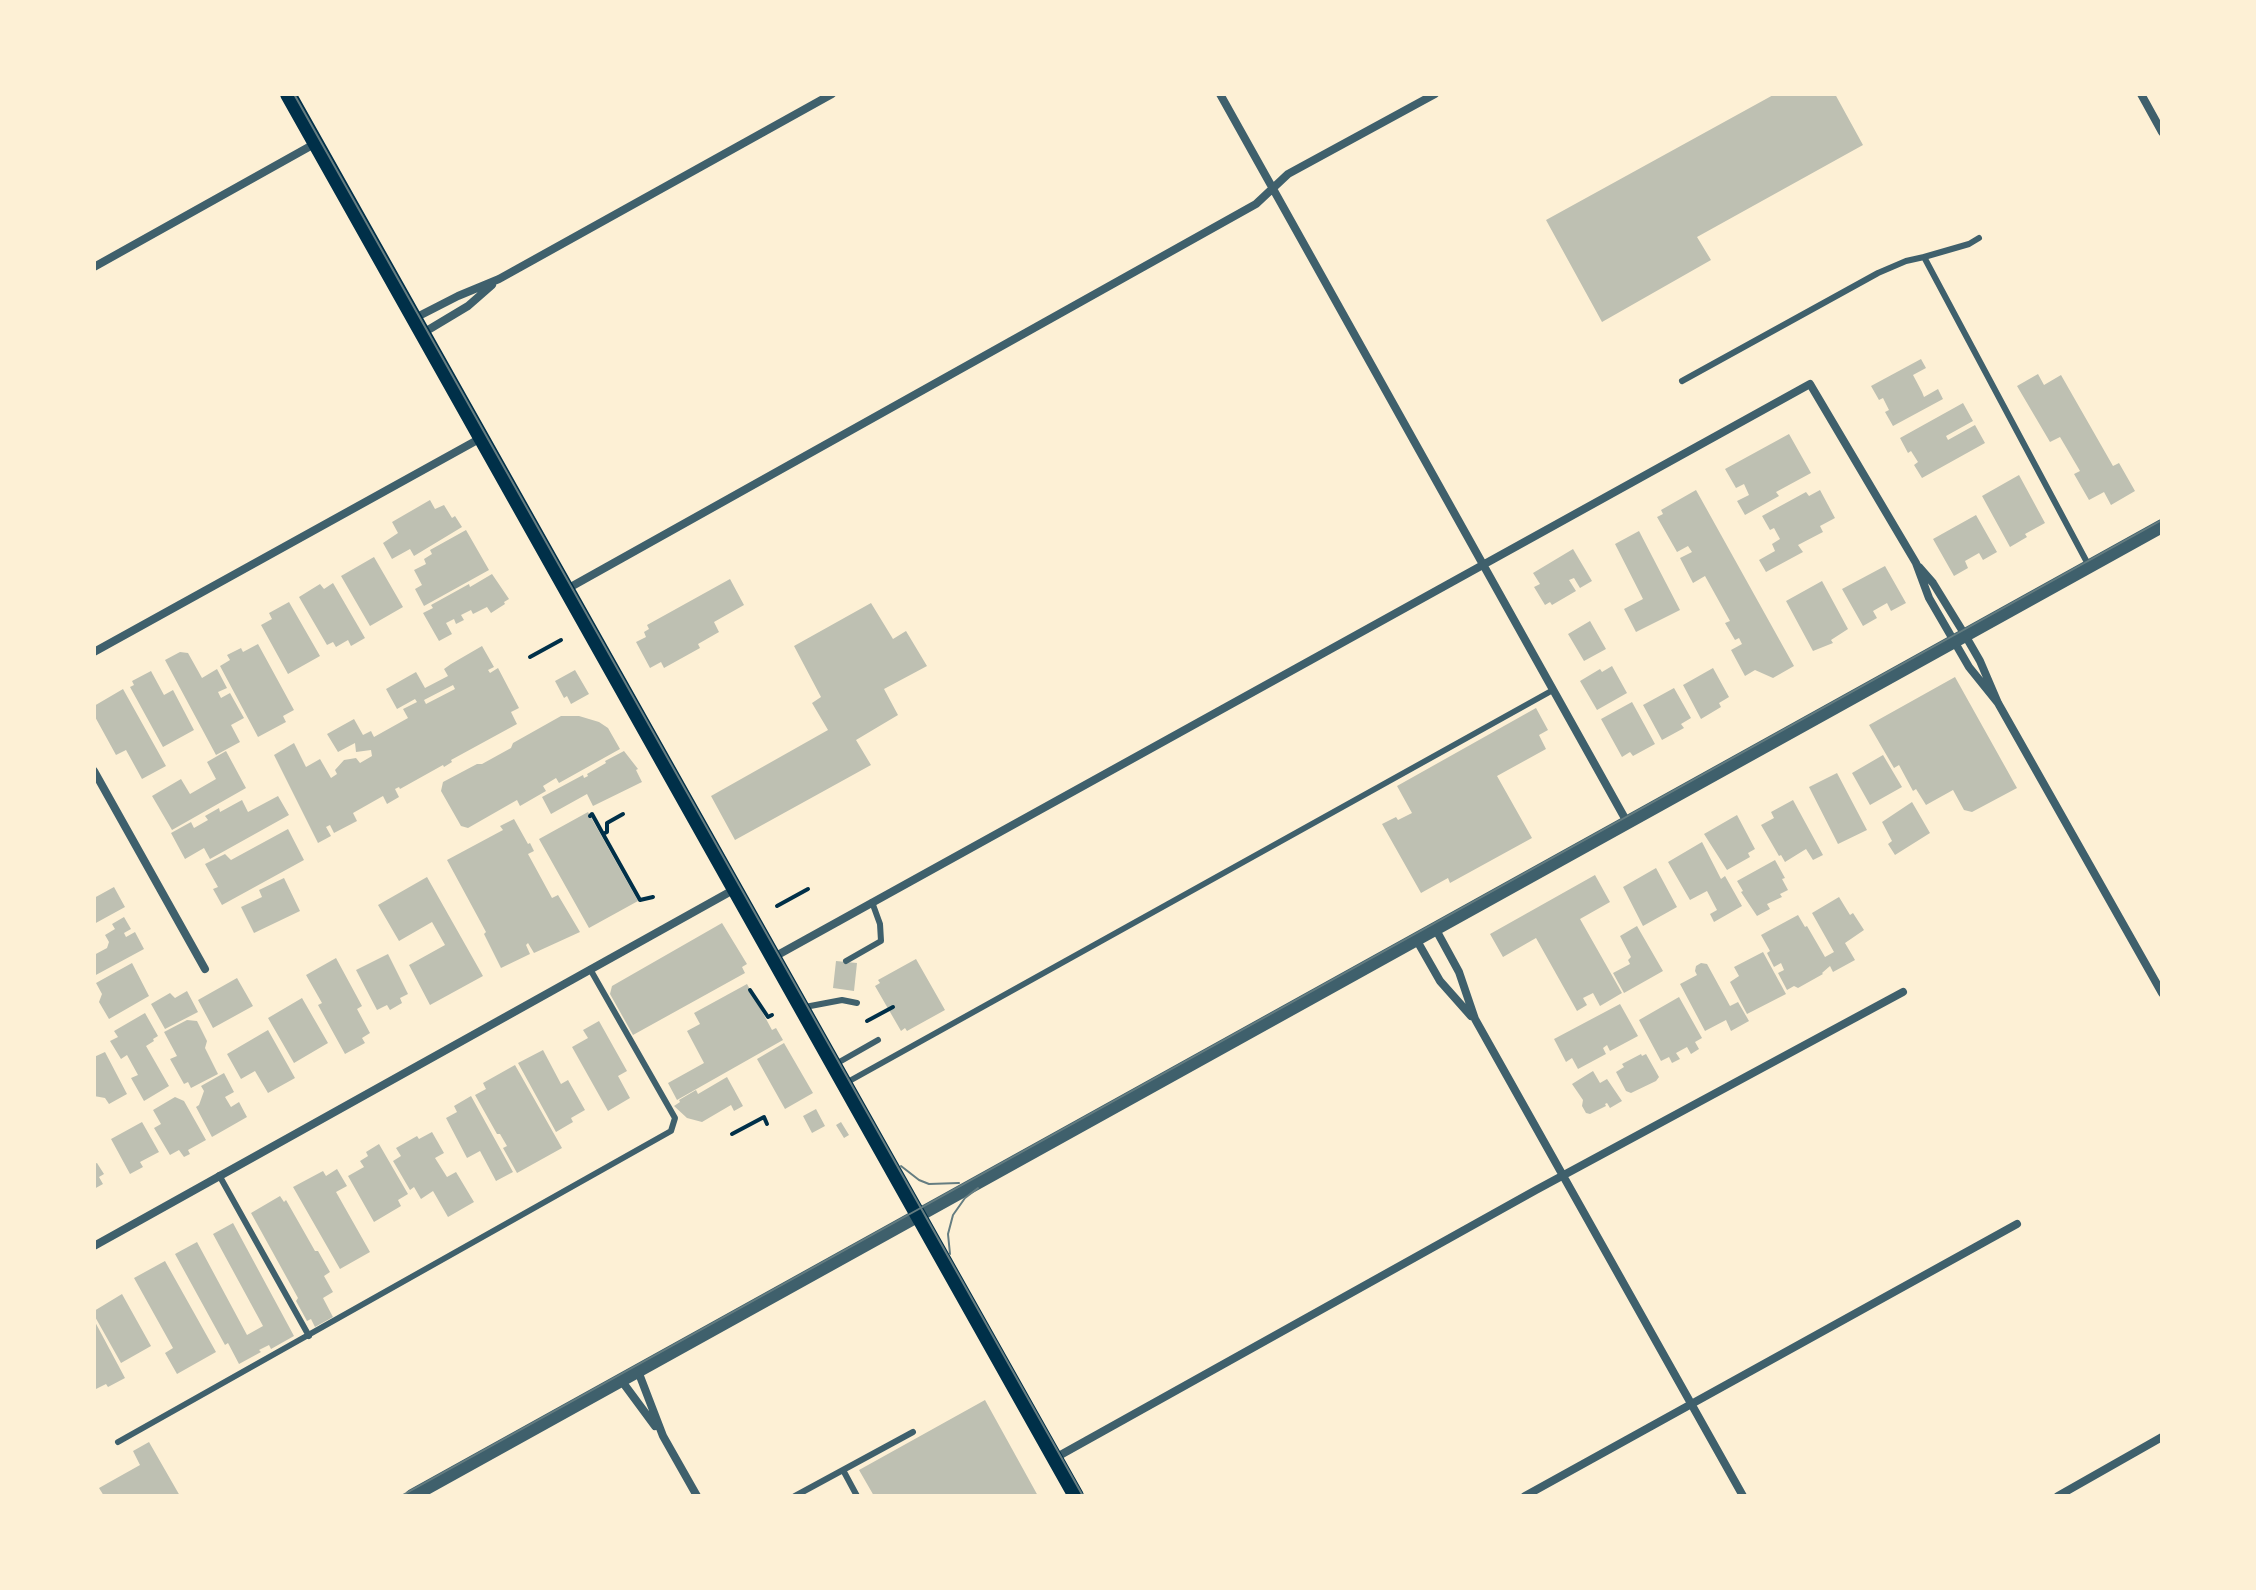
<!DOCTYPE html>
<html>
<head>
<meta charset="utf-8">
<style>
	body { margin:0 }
	#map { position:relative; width:2256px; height:1590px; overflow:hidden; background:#fdf0d5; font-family:"Public Sans",sans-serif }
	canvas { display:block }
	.frame { position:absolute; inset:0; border:96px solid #fdf0d5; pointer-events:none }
</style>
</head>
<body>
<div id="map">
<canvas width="2256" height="1590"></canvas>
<div class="frame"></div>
</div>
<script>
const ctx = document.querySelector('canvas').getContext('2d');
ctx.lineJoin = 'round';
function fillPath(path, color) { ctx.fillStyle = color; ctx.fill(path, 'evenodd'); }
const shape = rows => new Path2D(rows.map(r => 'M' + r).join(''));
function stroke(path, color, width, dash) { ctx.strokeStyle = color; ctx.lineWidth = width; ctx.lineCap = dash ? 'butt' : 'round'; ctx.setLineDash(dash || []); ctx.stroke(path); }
const building = shape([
	[1775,94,1835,94,1863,145,1697,237,1711,260,1602,322,1546,220],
	[1921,359,1926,368,1913,375,1922,392,1924,397,1938,389,1943,399,1893,426,1885,412,1889,410,1883,398,1879,400,1871,386],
	[2038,374,2044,385,2061,375,2113,466,2119,463,2135,491,2111,505,2104,492,2089,500,2074,474,2080,471,2060,437,2050,442,2017,386],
	[1963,403,1973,421,1946,436,1948,440,1975,425,1985,443,1922,478,1914,465,1918,462,1911,451,1908,453,1900,438],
	[1789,434,1811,473,1776,492,1779,496,1745,515,1737,501,1749,495,1744,484,1736,488,1725,469],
	[2019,475,2045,523,2025,534,2027,537,2010,547,1982,496],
	[1696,490,1794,666,1773,678,1755,670,1745,676,1731,650,1742,644,1739,638,1735,640,1725,623,1730,621,1705,576,1693,583,1680,558,1692,552,1688,546,1677,552,1657,517,1663,514,1661,510],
	[1820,490,1835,518,1820,526,1823,532,1798,545,1803,552,1766,572,1759,560,1775,551,1772,544,1780,539,1774,528,1770,530,1762,516,1806,492,1809,496],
	[430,500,435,509,444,505,452,518,455,516,462,527,414,556,410,549,392,559,383,543,398,533,392,522],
	[1976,515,1997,552,1983,560,1979,553,1965,561,1968,568,1954,576,1933,539],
	[466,530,489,570,424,606,415,589,422,585,414,570,426,564,424,559,432,554,430,550],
	[1639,531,1680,610,1636,632,1624,609,1643,599,1615,544],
	[1573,549,1592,581,1580,588,1574,578,1569,580,1576,591,1552,605,1550,602,1545,605,1534,587,1540,584,1533,573],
	[374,557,403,607,370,626,341,576],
	[1885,566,1906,603,1891,611,1887,603,1873,611,1877,618,1863,626,1842,589],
	[492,574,509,599,504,602,505,604,491,613,487,607,473,614,471,610,461,615,464,620,456,624,454,619,446,623,452,634,439,641,423,613,433,608,431,605,469,584,470,587],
	[730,579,744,605,714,622,719,632,698,644,700,648,664,668,661,662,650,668,636,642,646,637,644,632,649,629,647,625],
	[1822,581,1848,629,1831,640,1833,643,1813,651,1786,601],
	[333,583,365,638,351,646,348,640,336,647,333,642,327,645,299,597,320,584,324,589],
	[289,602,320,656,288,674,261,625,272,619,269,613],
	[871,603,893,639,906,631,927,666,884,689,898,715,856,740,871,765,735,840,711,796,828,730,812,703,821,697,794,646],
	[1590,621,1606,649,1584,661,1568,634],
	[258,644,294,710,283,716,286,722,258,737,220,666,230,660,227,655,241,648,243,652],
	[482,646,494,667,488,670,490,673,498,668,519,708,511,712,517,724,451,760,452,762,444,767,443,765,400,789,399,787,395,789,399,797,387,804,383,796,353,813,357,821,334,833,330,825,326,827,331,836,318,843,274,755,294,743,306,767,320,759,331,778,337,774,335,770,344,760,356,758,360,763,372,756,371,750,356,752,355,743,338,752,327,734,354,719,363,735,371,731,374,737,408,718,403,709,417,702,415,699,397,709,386,689,416,672,425,688,448,676,444,669,451,664],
	[453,685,455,689,426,704,424,700],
	[180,652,188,653,202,678,217,669,227,688,218,692,221,698,230,693,244,718,231,725,240,742,216,755,165,660],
	[1612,666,1627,693,1597,710,1580,681,1600,669,1602,672],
	[1713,668,1729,697,1719,703,1721,707,1701,719,1683,685],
	[575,670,589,694,571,704,567,696,564,698,555,681],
	[151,671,164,695,173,690,194,730,163,747,130,687,134,685,132,681],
	[1955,677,2017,788,1972,812,1964,810,1953,790,1926,805,1916,789,1913,791,1899,765,1894,768,1869,725],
	[1674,688,1691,718,1681,724,1684,728,1662,740,1643,705],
	[123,689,166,766,142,779,126,750,116,755,94,715,94,706],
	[1632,702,1655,744,1633,756,1630,752,1622,757,1601,719],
	[1536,708,1548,730,1539,735,1546,749,1497,776,1532,838,1450,883,1448,878,1421,893,1382,824,1396,817,1398,820,1412,813,1397,786],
	[561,716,579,716,599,722,608,728,620,749,559,783,556,778,543,786,546,791,520,806,517,800,468,828,461,826,441,791,443,782,477,764,482,764,511,748,513,743],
	[226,751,246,788,172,830,152,796,181,779,190,794,216,779,207,762],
	[624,751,638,769,636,770,642,782,593,806,587,794,551,814,542,797,583,775,584,778,588,776,587,774,606,763,605,761],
	[1883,755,1902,787,1870,805,1852,773],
	[1837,773,1867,830,1838,844,1809,787],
	[278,796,289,815,210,859,204,848,185,859,171,833,191,822,194,828,208,820,205,816,219,808,220,812,242,800,248,812],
	[1793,800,1823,855,1813,860,1806,849,1785,862,1781,855,1779,856,1761,825,1774,818,1771,812],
	[1912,802,1930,833,1895,855,1888,844,1892,841,1882,822],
	[588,812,638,901,589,928,539,839],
	[1737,815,1755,849,1748,853,1750,857,1727,870,1704,834],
	[514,819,528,844,530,843,534,851,528,854,552,898,558,895,580,932,534,953,528,943,526,945,530,954,501,968,484,934,486,932,447,860,503,830,500,826],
	[288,829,304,860,222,905,213,889,218,887,205,864,225,854,231,860],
	[1702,842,1721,879,1725,876,1742,906,1714,922,1710,914,1717,910,1707,891,1690,900,1668,862],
	[1775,860,1785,878,1782,879,1788,890,1780,894,1782,897,1767,904,1770,909,1757,916,1741,892,1743,891,1737,881],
	[1656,868,1677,907,1643,926,1623,887],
	[1595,875,1610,902,1580,919,1622,993,1600,1006,1593,993,1583,998,1587,1005,1577,1011,1536,938,1503,957,1490,934],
	[427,877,483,976,430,1005,409,965,445,945,432,922,399,941,378,905],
	[284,878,300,911,254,933,241,907,262,897,259,890],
	[114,887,125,907,94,924,94,898],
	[1839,897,1850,915,1853,913,1864,930,1845,943,1855,960,1833,972,1830,966,1822,973,1823,974,1798,988,1794,986,1787,990,1778,973,1784,970,1781,963,1774,967,1767,953,1770,951,1761,935,1798,915,1805,927,1807,926,1825,957,1834,952,1812,913],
	[124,917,131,929,124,933,126,937,135,932,144,949,94,976,94,955,107,948,109,942,105,935,115,929,112,924],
	[722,923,747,964,742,967,745,973,633,1035,610,994,612,986],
	[1637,926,1663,971,1624,993,1613,973,1630,964,1628,960,1631,957,1620,936],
	[1763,952,1786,994,1747,1014,1730,982,1739,976,1734,967],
	[388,954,408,994,400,998,402,1003,390,1010,387,1005,377,1010,356,970],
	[336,958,362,1006,357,1009,370,1033,362,1038,365,1043,345,1054,318,1005,322,1003,306,975],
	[916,959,945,1010,907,1031,905,1028,901,1031,875,986,880,983,878,980],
	[836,961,857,963,854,991,833,988],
	[132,963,149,996,109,1019,99,1002,102,994,96,983],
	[1701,963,1707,964,1730,1006,1738,1002,1749,1021,1731,1031,1726,1020,1705,1031,1680,984,1697,975,1695,971,1696,966],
	[237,978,253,1006,213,1028,198,1000],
	[747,984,772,1030,776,1028,783,1040,677,1100,668,1083,704,1063,687,1031,700,1024,694,1013],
	[187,991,198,1012,165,1029,151,1004,170,993,175,998],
	[1679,997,1702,1038,1695,1042,1699,1049,1691,1054,1687,1047,1676,1053,1680,1059,1672,1063,1669,1057,1661,1061,1639,1020],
	[302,998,328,1043,294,1063,268,1018],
	[1620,1004,1638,1036,1610,1051,1607,1045,1603,1048,1606,1054,1578,1069,1572,1058,1566,1062,1554,1039],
	[145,1013,158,1036,153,1039,154,1041,146,1046,169,1086,144,1101,131,1078,138,1075,127,1055,121,1059,110,1041,118,1037,114,1031],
	[187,1020,197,1021,207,1041,205,1048,218,1074,191,1088,188,1082,184,1084,170,1059,177,1056,164,1032],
	[599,1021,627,1071,618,1076,630,1098,608,1111,572,1047,588,1038,583,1030],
	[268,1030,295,1078,268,1093,255,1071,241,1079,227,1054],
	[784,1043,813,1093,785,1109,757,1059],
	[543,1050,561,1084,568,1080,585,1110,571,1118,573,1122,556,1132,518,1063],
	[105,1052,127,1094,109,1104,105,1098,94,1096,94,1057],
	[1641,1054,1642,1056,1646,1054,1659,1077,1656,1081,1631,1093,1626,1091,1616,1072,1624,1067,1622,1064],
	[515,1065,562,1148,517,1173,503,1148,507,1146,500,1134,497,1134,475,1095,486,1089,483,1083],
	[1593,1071,1600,1083,1607,1079,1622,1101,1610,1108,1607,1103,1605,1104,1606,1106,1590,1114,1586,1113,1582,1106,1583,1100,1572,1084],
	[224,1073,234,1092,225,1097,231,1107,239,1102,247,1117,212,1137,196,1107,199,1105,204,1091,201,1086],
	[727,1077,743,1106,734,1111,731,1105,702,1122,687,1118,674,1106,680,1102,679,1100,696,1090,698,1094],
	[471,1096,513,1172,496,1181,480,1151,467,1158,446,1118,457,1112,454,1106],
	[175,1097,184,1101,206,1140,188,1150,190,1154,184,1157,179,1150,170,1155,154,1128,161,1124,153,1110],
	[816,1109,825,1126,812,1133,803,1116],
	[142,1122,159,1152,140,1162,143,1167,130,1174,111,1139],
	[841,1122,849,1135,844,1138,836,1125],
	[432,1132,444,1153,435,1158,447,1177,456,1172,474,1202,448,1217,433,1191,421,1199,414,1187,410,1190,393,1161,401,1156,396,1148,417,1136,419,1139],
	[379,1144,408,1194,398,1200,401,1206,374,1222,348,1176,364,1167,360,1161,368,1156,366,1152],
	[97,1163,104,1174,99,1177,103,1184,94,1189,94,1164],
	[337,1169,347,1186,336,1192,370,1252,340,1269,293,1187,323,1171,326,1176],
	[280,1196,284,1202,286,1200,315,1251,318,1251,330,1272,324,1276,333,1292,323,1298,333,1317,315,1327,311,1319,307,1321,296,1301,298,1298,251,1213],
	[233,1223,294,1336,271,1349,269,1345,259,1350,261,1352,239,1364,228,1343,225,1345,175,1254,197,1242,247,1335,263,1326,213,1234],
	[165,1261,216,1352,177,1374,165,1353,173,1348,134,1278],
	[122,1294,151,1346,121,1363,94,1315,94,1311],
	[94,1320,125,1378,108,1387,106,1384,94,1390],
	[985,1400,1038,1496,874,1496,859,1470],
	[149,1442,180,1496,104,1496,99,1488,140,1465,133,1451]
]);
const path = shape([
	[530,657,561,640],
	[623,814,607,823,607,832,603,834,640,900,653,897],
	[590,816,592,814,603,834],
	[777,906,808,889],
	[750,990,768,1017,772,1015],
	[867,1021,893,1007],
	[732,1134,764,1117,767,1124]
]);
const service = shape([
	[1979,238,1969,244,1924,257,2089,566],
	[1682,381,1878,273,1906,261,1924,257],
	[846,961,881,941,880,924,872,902],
	[805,1007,842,1000,857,1003],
	[834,1065,878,1040],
	[844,1084,1553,690],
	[219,1175,309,1336],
	[118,1442,671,1131,675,1118,590,969],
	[843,1470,857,1496],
	[795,1496,913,1432]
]);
const minor = shape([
	[1220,94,1627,822],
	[2141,94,2162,132],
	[94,267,316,143],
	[415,318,458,296,499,279,832,94],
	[423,333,468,306,492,285],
	[1919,567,1933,583,1965,635,1980,661,1998,703,2162,993],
	[567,589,1256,204,1288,174,1435,94],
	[94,652,481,438],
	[94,771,205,969],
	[1435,928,1459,972,1475,1019,1743,1496],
	[1416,939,1440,981,1471,1016],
	[774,957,1810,384,1916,563,1929,598,1969,667,1998,703],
	[94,1246,735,889],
	[638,1371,663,1436,697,1496],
	[621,1380,655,1426],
	[1055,1458,1536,1190,1903,992],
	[1525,1496,2017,1224],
	[2058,1496,2162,1437]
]);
const tertiary = shape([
	[412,1496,2162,526]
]);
const secondary = shape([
	[288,94,1076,1496]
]);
const tram = shape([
	[294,94,1083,1496],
	[901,1166,919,1180,929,1184,959,1183],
	[950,1254,948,1234,953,1215,965,1198,978,1188],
	[401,1496,2162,520]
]);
fillPath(building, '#bec0b2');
stroke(path, '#003049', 4);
stroke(service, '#3f606c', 6);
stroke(minor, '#3f606c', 8);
stroke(tertiary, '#3f606c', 14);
stroke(secondary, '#003049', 16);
stroke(tram, '#657d81', 2);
</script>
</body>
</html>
